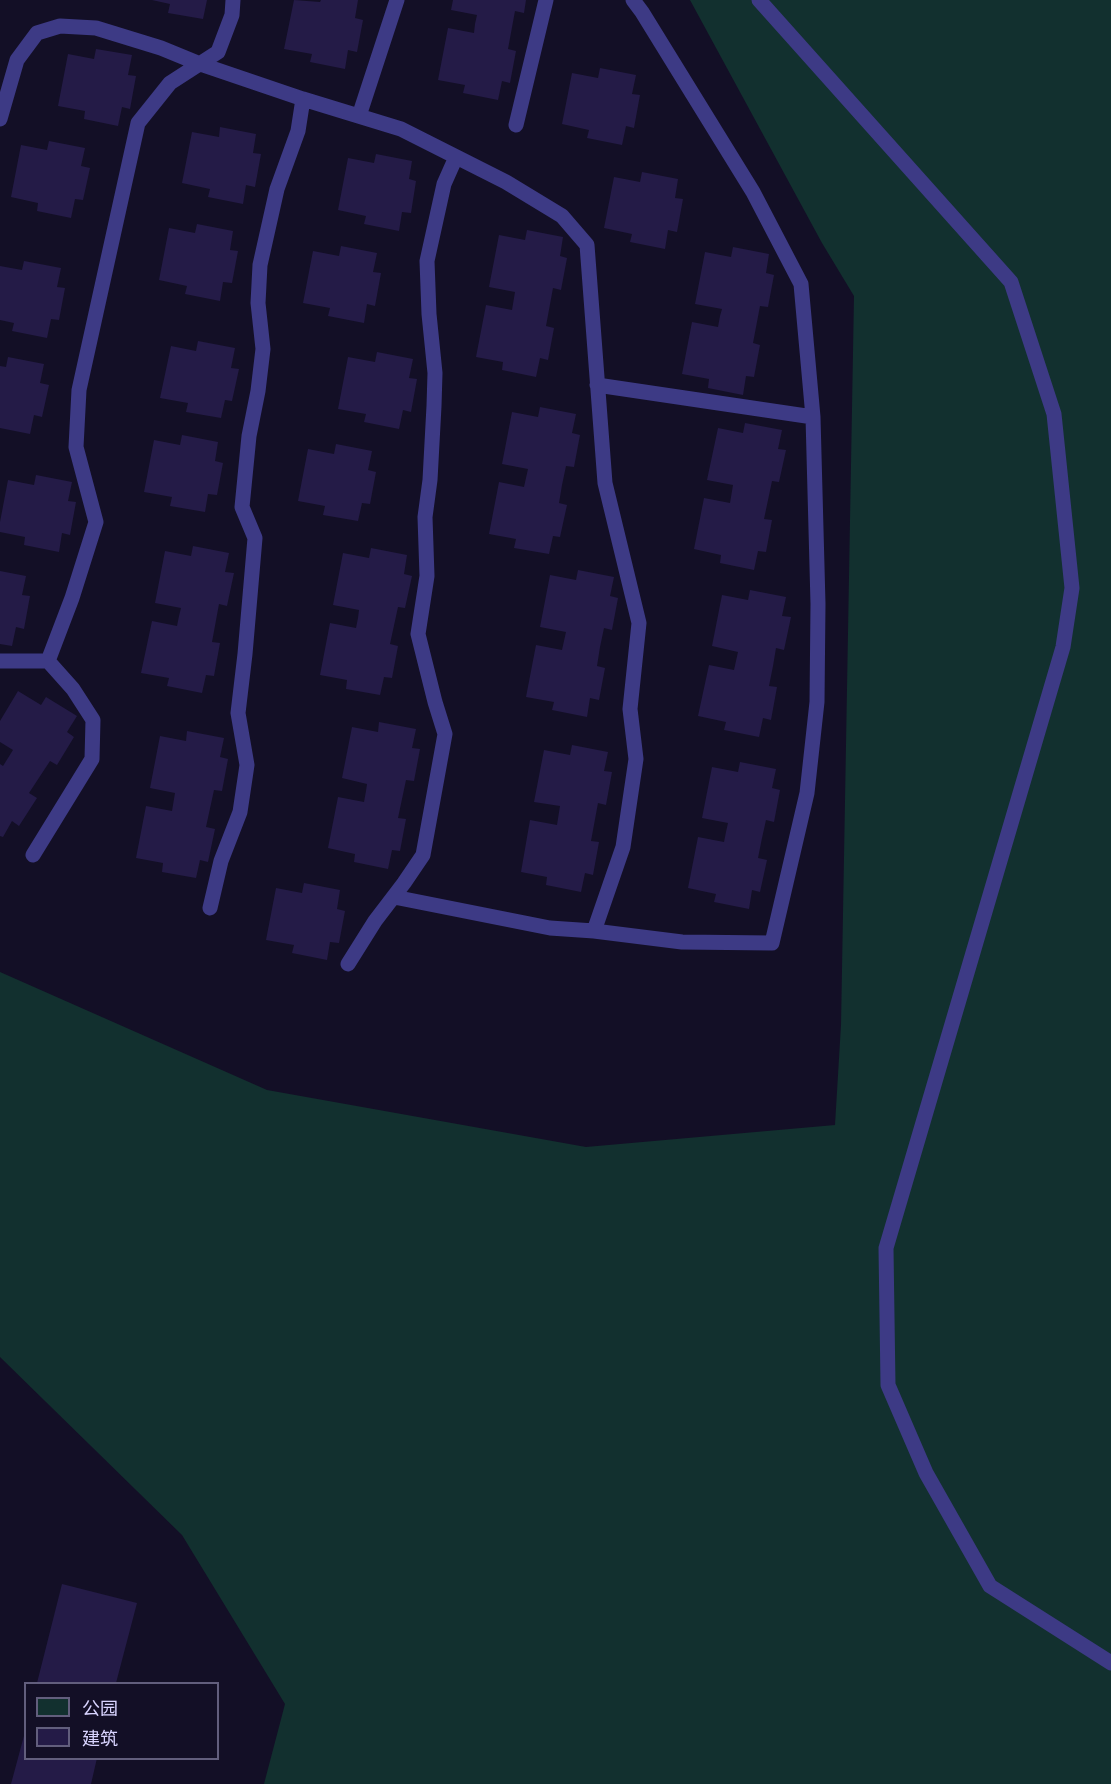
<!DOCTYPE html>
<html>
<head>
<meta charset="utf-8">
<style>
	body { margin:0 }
	#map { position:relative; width:1111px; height:1784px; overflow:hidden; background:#130f26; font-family:"Nunito Sans","Noto Sans SC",sans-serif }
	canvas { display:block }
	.legend { position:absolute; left:24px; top:1682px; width:195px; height:78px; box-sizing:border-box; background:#130f26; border:2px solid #625e7d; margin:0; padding:8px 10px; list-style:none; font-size:18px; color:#d9d4ff }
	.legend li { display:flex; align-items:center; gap:12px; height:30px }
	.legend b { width:30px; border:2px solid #625e7d }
</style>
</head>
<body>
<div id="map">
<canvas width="1111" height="1784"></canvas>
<ul class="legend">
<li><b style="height:16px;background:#12302f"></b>公园</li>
<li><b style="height:16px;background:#241b47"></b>建筑</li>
</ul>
</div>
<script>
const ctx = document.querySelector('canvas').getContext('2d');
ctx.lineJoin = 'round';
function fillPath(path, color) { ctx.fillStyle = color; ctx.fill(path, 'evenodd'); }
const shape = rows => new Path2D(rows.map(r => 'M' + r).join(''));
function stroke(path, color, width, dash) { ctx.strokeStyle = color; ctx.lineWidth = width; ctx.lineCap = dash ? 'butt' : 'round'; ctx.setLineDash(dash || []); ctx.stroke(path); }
const green = shape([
	[690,0,1111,0,1111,1784,264,1784,285,1704,182,1535,0,1357,0,972,267,1090,586,1147,835,1125,841,1025,854,296,822,243]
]);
const building = shape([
	[152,0,207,0,203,19,168,13,170,4],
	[294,0,320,2,321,0,358,0,355,18,363,20,357,52,348,50,345,69,310,62,312,54,284,49],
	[453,0,526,0,524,13,515,11,508,49,516,51,510,83,502,81,498,100,463,93,465,85,438,80,448,28,474,33,475,24,477,15,451,10],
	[96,49,132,55,128,75,136,76,130,109,122,107,118,126,84,119,85,111,58,106,68,54,94,59],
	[600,68,636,75,632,94,640,95,634,128,626,126,622,145,587,138,589,130,562,124,572,73,598,78],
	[220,127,256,134,253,153,261,154,255,187,246,185,243,204,208,197,210,189,182,183,192,132,219,137],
	[49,141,85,148,81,166,90,168,83,200,75,199,71,218,37,211,38,203,11,197,21,145,47,150],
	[376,154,412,161,409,179,416,181,411,213,402,212,399,231,364,224,366,216,338,210,348,158,374,163],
	[642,172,678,179,675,198,683,199,677,232,668,230,665,249,630,242,632,234,604,228,614,177,640,182],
	[197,224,233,231,230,250,238,251,232,283,223,282,220,301,185,294,187,286,159,280,169,228,195,233],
	[527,230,563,237,560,256,567,258,561,290,553,288,546,326,554,328,548,360,540,358,536,377,502,370,503,362,476,357,486,305,512,310,515,292,489,287,499,235,525,240],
	[341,246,377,253,373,272,381,273,375,306,367,304,364,323,328,316,330,308,303,303,313,251,339,256],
	[733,247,769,254,766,273,774,275,768,307,760,306,753,343,760,345,754,377,746,376,743,395,708,388,709,379,682,374,692,322,718,327,720,316,722,309,695,304,705,252,731,257],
	[24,261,61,268,57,287,65,288,59,320,51,319,47,338,12,331,14,323,0,320,0,266,22,270],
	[198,341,235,348,231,368,239,369,232,401,225,400,221,418,186,412,188,403,160,398,171,346,196,351],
	[377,352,413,359,409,378,417,379,411,412,403,410,399,429,364,422,366,414,338,409,348,357,375,362],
	[8,357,44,364,40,383,49,385,42,417,34,415,30,434,0,428,0,366,6,367],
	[540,407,576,414,572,433,580,435,574,467,566,466,562,485,559,503,567,505,560,537,553,536,549,554,514,548,516,539,489,534,499,482,524,487,528,469,502,464,512,412,538,417],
	[745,423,782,430,778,449,786,450,779,482,772,481,764,519,772,520,766,552,758,551,754,570,720,563,721,555,694,549,704,498,730,503,733,485,707,480,718,428,743,433],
	[182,435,218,442,215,461,223,463,217,495,208,494,205,512,170,506,172,497,144,492,154,440,180,445],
	[336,444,372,451,368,470,376,472,370,504,362,503,358,521,323,515,325,506,298,501,308,449,334,454],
	[36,475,72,482,68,501,76,502,70,535,62,533,59,552,24,545,25,537,0,532,0,522,8,480,34,485],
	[193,546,229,553,225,572,234,573,227,606,219,604,212,642,220,643,214,676,206,675,202,693,167,686,169,678,141,673,152,621,177,626,179,616,181,608,155,603,165,551,191,556],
	[371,548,407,555,404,574,412,576,405,608,398,607,390,644,398,646,392,678,384,677,380,695,346,689,347,680,320,675,330,623,356,628,358,618,359,610,333,605,343,553,369,558],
	[578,570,614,577,610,596,618,598,612,630,604,628,600,647,597,666,605,668,599,700,590,698,587,717,552,710,554,702,526,697,536,645,562,650,566,632,540,627,550,575,576,580],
	[0,571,26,576,22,595,30,596,24,629,16,627,12,646,0,644],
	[750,590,786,597,782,616,791,617,784,650,776,648,773,666,769,686,777,687,771,720,763,718,759,737,724,730,726,722,698,716,709,665,734,670,738,652,712,646,722,595,748,600],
	[18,691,41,705,46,697,77,716,67,732,74,737,57,765,50,761,29,793,37,798,19,826,12,821,3,837,0,836,0,764,3,766,13,750,0,742,0,721],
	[379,722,416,729,412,748,420,749,414,781,406,780,398,818,406,819,400,851,392,850,388,869,354,862,355,854,328,848,338,797,364,802,366,791,367,784,342,778,352,727,378,732],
	[187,731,224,738,220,757,228,759,222,791,214,790,206,827,215,829,208,862,200,860,196,878,162,872,163,863,136,858,146,806,172,811,175,793,150,788,160,736,186,741],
	[572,745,608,752,604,771,612,772,606,805,598,803,591,841,599,842,593,875,585,873,581,892,546,885,547,877,521,872,530,820,557,825,560,806,534,802,544,750,570,755],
	[740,762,776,769,772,788,780,790,774,822,766,820,762,838,758,858,767,860,760,892,752,890,749,909,714,902,716,894,688,888,698,837,724,842,726,832,728,823,702,818,712,767,738,772],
	[304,883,340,890,337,909,345,911,339,943,330,942,327,960,292,953,294,945,266,940,276,888,302,893],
	[62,1584,137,1603,116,1683,37,1683],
	[25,1732,26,1758,97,1758,91,1784,11,1784]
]);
const service = shape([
	[759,0,1011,282,1054,414,1072,588,1063,647,886,1248,888,1385,926,1473,990,1586,1111,1663],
	[359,116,397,0],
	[0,119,17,60,37,33,60,26,96,28,161,48,200,64,303,99,401,129,506,182,562,216,587,245,605,483,639,623,630,709,636,759,623,847,594,931],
	[516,125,546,0],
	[597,385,813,417],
	[0,661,48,661],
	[33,855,92,759,93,720,73,689,48,661,72,598,96,522,76,447,79,390,138,123,170,83,218,52,232,15,233,0],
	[394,897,550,928,594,931,682,942,772,943,807,793,817,702,818,604,813,417,801,284,753,192,642,12,633,0],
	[210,908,221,861,240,812,247,765,238,713,245,654,255,538,242,507,249,436,258,391,263,349,258,303,260,265,277,189,298,131,303,99],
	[348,964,375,921,404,883,423,855,445,734,435,702,418,634,427,576,425,517,430,480,434,406,435,373,429,314,427,261,444,184,456,157]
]);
fillPath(green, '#12302f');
fillPath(building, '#241b47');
stroke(service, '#3d3a85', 15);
</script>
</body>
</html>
